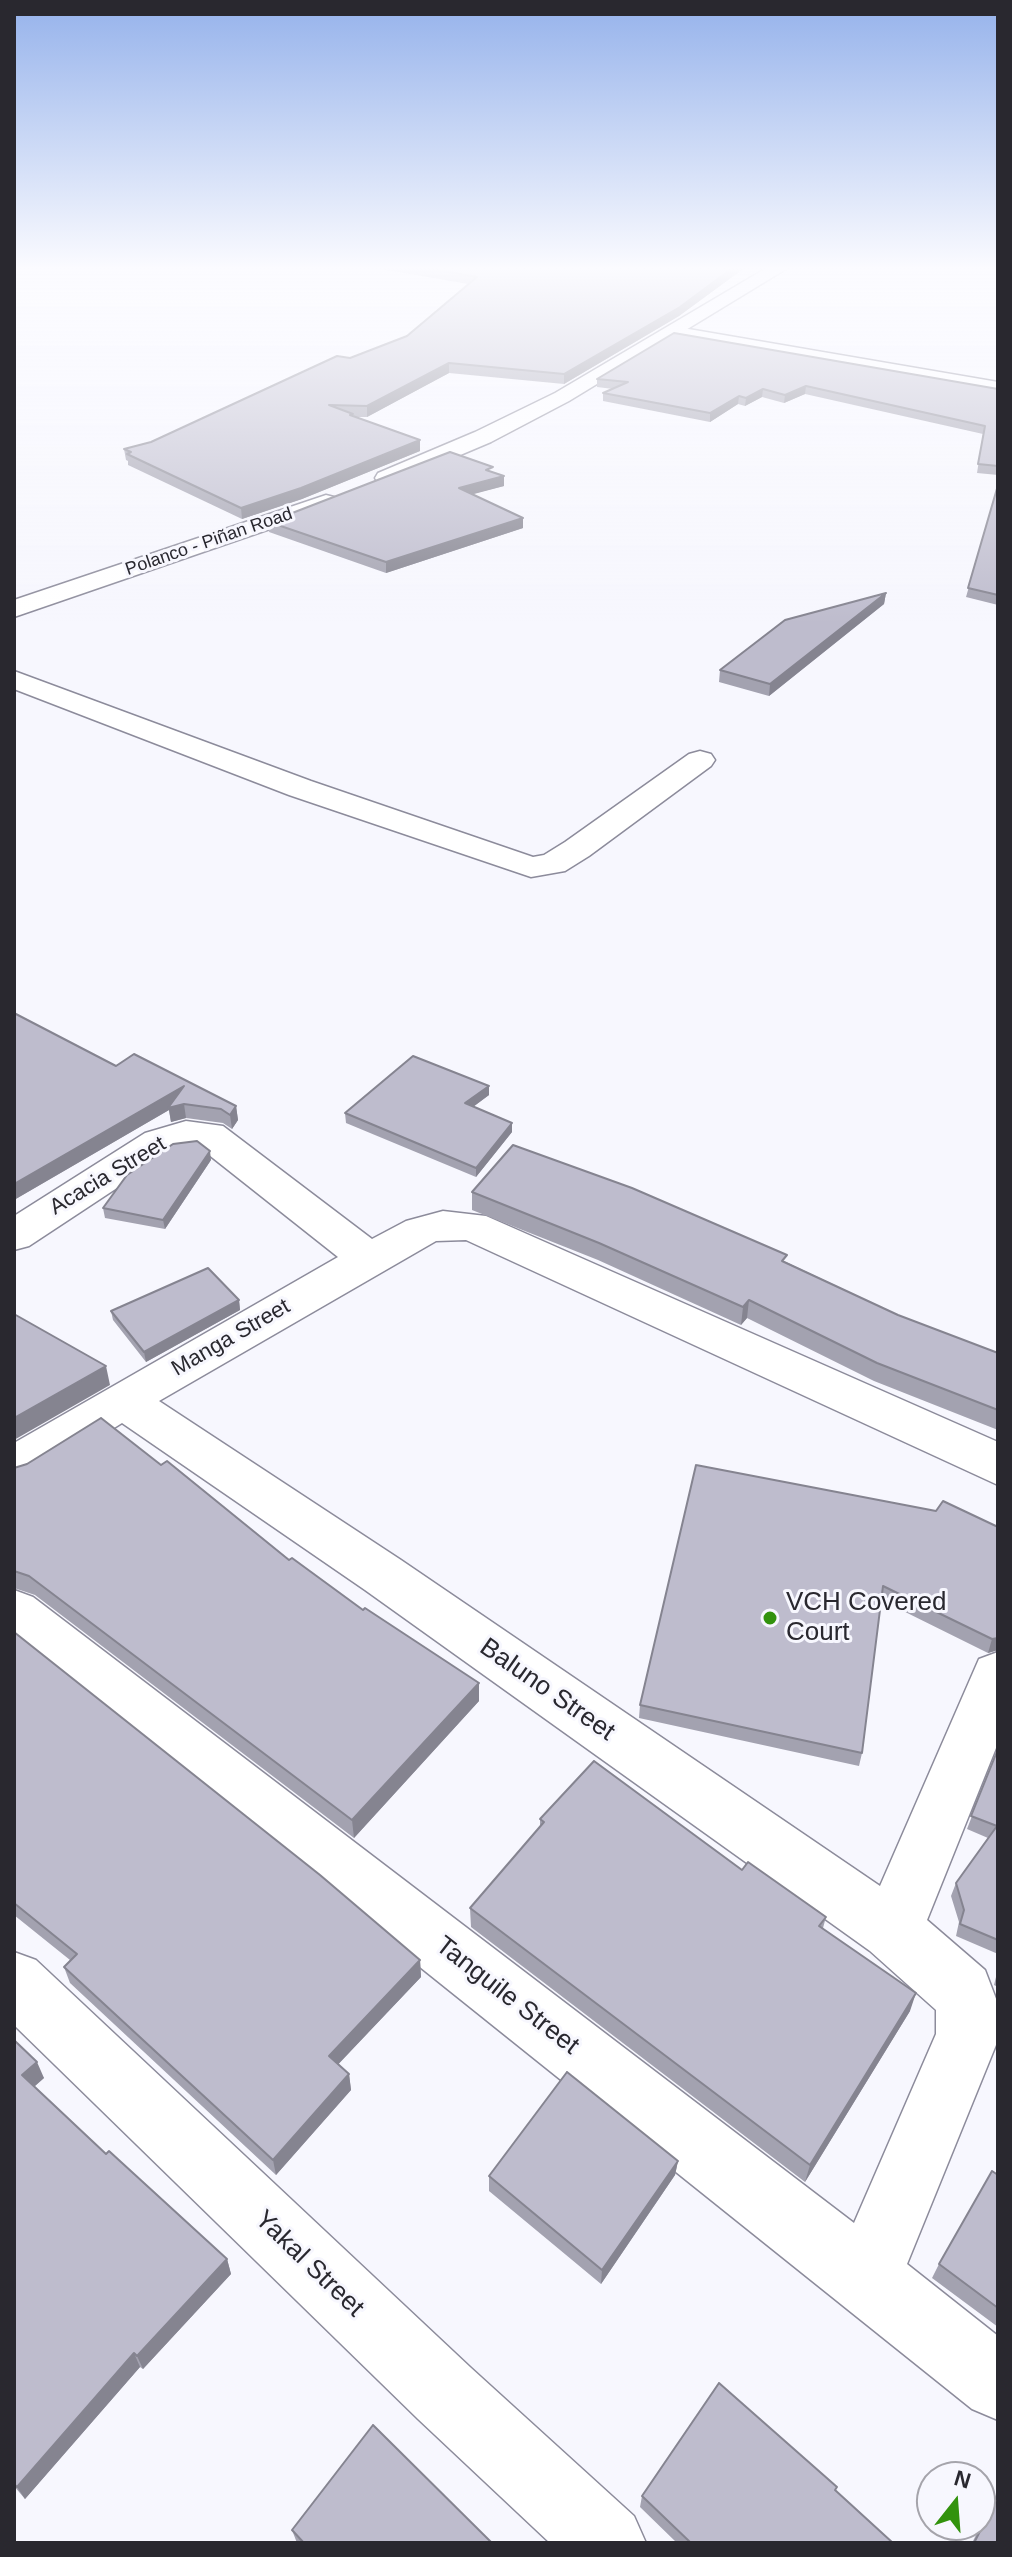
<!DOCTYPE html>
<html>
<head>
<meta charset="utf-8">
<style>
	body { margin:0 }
	#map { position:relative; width:1012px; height:2557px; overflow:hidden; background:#f7f7fe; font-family:Helvetica,sans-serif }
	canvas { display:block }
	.frame { position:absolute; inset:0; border:16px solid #29282f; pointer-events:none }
	.north { position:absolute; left:916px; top:2461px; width:80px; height:80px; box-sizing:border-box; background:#f7f7fe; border:2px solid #a5a4ab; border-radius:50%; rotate:17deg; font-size:22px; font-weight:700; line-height:32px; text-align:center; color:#29282f }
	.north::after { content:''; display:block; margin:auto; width:28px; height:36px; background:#32920d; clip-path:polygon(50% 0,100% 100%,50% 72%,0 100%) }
</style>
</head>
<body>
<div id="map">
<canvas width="1012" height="2557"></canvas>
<div class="frame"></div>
<div class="north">N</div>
</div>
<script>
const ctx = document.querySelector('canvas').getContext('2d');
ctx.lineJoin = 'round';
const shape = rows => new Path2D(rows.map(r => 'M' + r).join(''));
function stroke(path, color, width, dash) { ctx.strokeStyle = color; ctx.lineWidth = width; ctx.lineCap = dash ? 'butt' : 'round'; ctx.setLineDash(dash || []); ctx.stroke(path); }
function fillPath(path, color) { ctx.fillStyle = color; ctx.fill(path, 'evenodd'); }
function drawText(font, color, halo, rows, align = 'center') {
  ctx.font = font + ' Helvetica,sans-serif'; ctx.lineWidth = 6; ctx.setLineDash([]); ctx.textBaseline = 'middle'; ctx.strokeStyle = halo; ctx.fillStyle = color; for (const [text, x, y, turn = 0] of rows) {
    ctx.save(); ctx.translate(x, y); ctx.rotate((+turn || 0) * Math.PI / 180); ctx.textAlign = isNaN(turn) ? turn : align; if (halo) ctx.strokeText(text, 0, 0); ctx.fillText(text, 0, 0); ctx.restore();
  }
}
const minor = shape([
	[671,326,998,382,998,394,664,336,662,332,671,326],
	[14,671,311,781,533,857,544,855,565,842,689,754,700,751,711,754,715,760,711,766,589,856,565,871,531,877,289,795,14,689,14,671],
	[186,1121,223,1126,372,1239,406,1221,443,1211,486,1216,998,1442,998,1485,466,1240,436,1241,159,1401,401,1560,880,1886,979,1659,998,1652,998,1743,927,1920,985,1970,998,2004,998,2040,907,2264,998,2336,998,2420,972,2409,14,1642,14,1590,33,1597,854,2223,936,2034,936,2010,870,1951,365,1590,122,1423,31,1480,14,1486,14,1443,338,1257,199,1147,188,1147,173,1151,29,1246,14,1250,14,1216,145,1133,186,1121],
	[14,1952,36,1960,470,2367,634,2516,646,2543,550,2543,418,2419,14,2025,14,1952]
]);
const secondary = shape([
	[770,266,791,266,569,401,491,442,394,483,378,483,375,478,378,473,475,432,555,393,770,266],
	[326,495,334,497,338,502,334,507,14,617,14,600,326,495]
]);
const wall = shape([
	[364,266,747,266,679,316,564,384,449,373,367,417,353,417,420,440,420,451,302,499,242,519,128,465,128,461,126,460,124,449,151,442,350,358,407,336,468,284],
	[597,379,998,389,998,475,977,473,983,434,805,394,784,403,762,397,745,406,738,404,710,422,603,401,603,393,613,389,597,387],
	[493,472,504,486,472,494,523,518,523,528,386,573,269,532,269,522],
	[998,485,998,605,966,597],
	[886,593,884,604,769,696,719,682,720,670],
	[14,1013,116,1066,236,1106,238,1120,232,1129,223,1123,186,1118,171,1122,169,1110,14,1200],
	[489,1086,489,1095,473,1107,512,1132,476,1177,346,1123,345,1113],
	[211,1160,165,1229,105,1218,103,1208],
	[472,1192,786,1262,898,1315,998,1353,998,1430,874,1381,747,1318,741,1325,598,1260,472,1210],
	[239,1300,240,1310,146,1362,113,1320,111,1311],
	[161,1465,289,1560,363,1610,479,1683,479,1701,354,1838,35,1595,14,1588,14,1468],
	[998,1527,998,1650,988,1653,881,1600,862,1753,859,1766,639,1718,640,1705],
	[14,1632,420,1960,421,1977,338,2064,349,2074,351,2090,276,2175,70,1983,64,1967,70,1960,14,1915],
	[998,1749,998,1954,956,1936,959,1922,951,1896,956,1883,988,1838,967,1829],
	[540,1819,742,1870,826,1917,823,1928,910,2011,805,2182,471,1927,470,1908,540,1827],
	[998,1969,998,1987,994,1985],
	[14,2040,44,2078,34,2087,106,2154,227,2259,231,2274,143,2369,140,2367,25,2499,14,2486],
	[678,2161,675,2175,601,2284,489,2191,489,2176],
	[998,2175,998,2327,932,2278,939,2264],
	[835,2490,893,2543,677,2543,640,2507,642,2496],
	[998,2491,998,2543,972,2543],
	[292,2530,492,2543,297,2543]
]);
const shadedWall = shape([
	[735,266,747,266,679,316,564,384,564,374],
	[449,363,449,373,367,417,367,406],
	[806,386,805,394,784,403,785,395],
	[763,389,762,397,745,406,746,398],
	[739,396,738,404,710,422,710,413],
	[420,440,420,451,302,499,242,519,241,508],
	[504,476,504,486,459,498,459,488],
	[523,518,523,528,386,573,386,562],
	[886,593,884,604,769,696,770,684],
	[184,1086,184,1104,186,1118,171,1122,169,1110,14,1200,14,1184],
	[489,1086,489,1095,466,1112,465,1103],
	[236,1106,238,1120,232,1129,230,1115],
	[512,1123,512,1132,476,1177,476,1168],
	[210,1151,211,1160,165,1229,163,1220],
	[239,1300,240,1310,146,1362,144,1352],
	[749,1300,747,1318,741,1325,743,1307],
	[106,1366,110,1385,14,1440,14,1418],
	[998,1638,998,1650,988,1653,992,1639],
	[479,1683,479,1701,354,1838,352,1820],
	[420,1960,421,1977,331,2072,329,2056],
	[916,1993,910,2011,805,2182,810,2165],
	[37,2062,44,2078,29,2091,22,2075],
	[349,2074,351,2090,276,2175,273,2160],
	[678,2161,675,2175,601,2284,602,2270],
	[227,2259,231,2274,143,2369,137,2356],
	[134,2353,140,2367,25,2499,17,2487]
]);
const building = shape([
	[415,266,735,266,680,307,564,374,449,363,367,406,329,405,353,414,350,415,420,440,301,488,241,508,127,454,131,452,124,449,151,442,337,356,350,358,407,336,477,277,415,266],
	[674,333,998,389,998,466,978,464,985,426,806,386,785,395,763,389,746,398,739,396,710,413,603,393,628,382,597,379,674,333],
	[450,452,493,467,486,470,504,476,459,488,523,518,386,562,269,522,450,452],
	[998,485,998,595,968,588,998,485],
	[886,593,770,684,720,670,785,620,886,593],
	[14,1013,116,1066,134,1054,236,1106,230,1115,221,1109,184,1104,168,1108,184,1086,14,1184,14,1013],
	[413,1056,489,1086,465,1103,512,1123,476,1168,345,1113,413,1056],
	[197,1141,210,1151,163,1220,103,1208,127,1175,173,1144,197,1141],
	[513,1145,632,1188,787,1255,782,1261,898,1315,998,1353,998,1410,877,1363,749,1300,743,1307,599,1243,472,1192,513,1145],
	[208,1268,239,1300,144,1352,111,1311,208,1268],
	[14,1314,106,1366,14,1418,14,1314],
	[101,1418,161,1465,167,1461,289,1560,292,1558,363,1610,365,1608,479,1683,352,1820,29,1576,14,1571,14,1468,27,1464,101,1418],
	[696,1465,936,1511,943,1501,998,1527,998,1638,992,1639,883,1586,862,1753,640,1705,696,1465],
	[14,1632,320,1875,420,1960,329,2056,349,2074,273,2160,64,1967,77,1954,14,1903,14,1632],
	[998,1749,998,1940,960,1924,964,1910,956,1883,997,1826,971,1816,998,1749],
	[594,1761,742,1870,748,1862,826,1917,819,1926,916,1993,810,2165,470,1908,544,1822,540,1819,594,1761],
	[14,2040,37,2062,22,2075,106,2154,109,2151,227,2259,137,2356,134,2353,17,2487,14,2484,14,2040],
	[567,2072,678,2161,602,2270,489,2176,567,2072],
	[992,2171,998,2175,998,2308,939,2264,992,2171],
	[719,2383,837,2487,835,2490,893,2543,691,2543,642,2496,719,2383],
	[373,2425,492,2543,304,2543,292,2530,373,2425],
	[998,2496,998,2543,974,2543,998,2496]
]);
const markers = [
	[770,1618,8,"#32920d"]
];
const farStreetnames = [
	["Polanco - Piñan Road",209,542,-19]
];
const streetNames = [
	["Acacia Street",108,1176,-31],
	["Manga Street",231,1338,-30]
];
const nearPoinames = [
	["VCH Covered",786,1603],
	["Court",786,1633]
];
const nearStreetnames = [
	["Baluno Street",547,1690,35],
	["Tanguile Street",507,1996,38],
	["Yakal Street",309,2264,44]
];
stroke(minor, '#8c8b9b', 3);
stroke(secondary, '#8c8b9b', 3);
fillPath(minor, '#fff');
fillPath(secondary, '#fff');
fillPath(wall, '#a3a2b0');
fillPath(shadedWall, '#858490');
fillPath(building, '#bebccd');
stroke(building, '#858490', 2);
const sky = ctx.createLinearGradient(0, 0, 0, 624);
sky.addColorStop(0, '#95b2eb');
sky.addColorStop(0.43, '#fbfbff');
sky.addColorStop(1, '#fbfbff00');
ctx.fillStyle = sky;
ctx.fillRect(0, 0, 1012, 624);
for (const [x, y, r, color] of markers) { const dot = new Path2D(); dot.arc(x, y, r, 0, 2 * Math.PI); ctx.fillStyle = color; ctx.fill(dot); stroke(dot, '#f7f7fe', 3); }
drawText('18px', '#29282f', '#f7f7fe', farStreetnames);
drawText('22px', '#29282f', '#f7f7fe', streetNames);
drawText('26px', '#29282f', '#f7f7fe', nearPoinames, 'left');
drawText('26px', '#29282f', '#f7f7fe', nearStreetnames);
</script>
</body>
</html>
